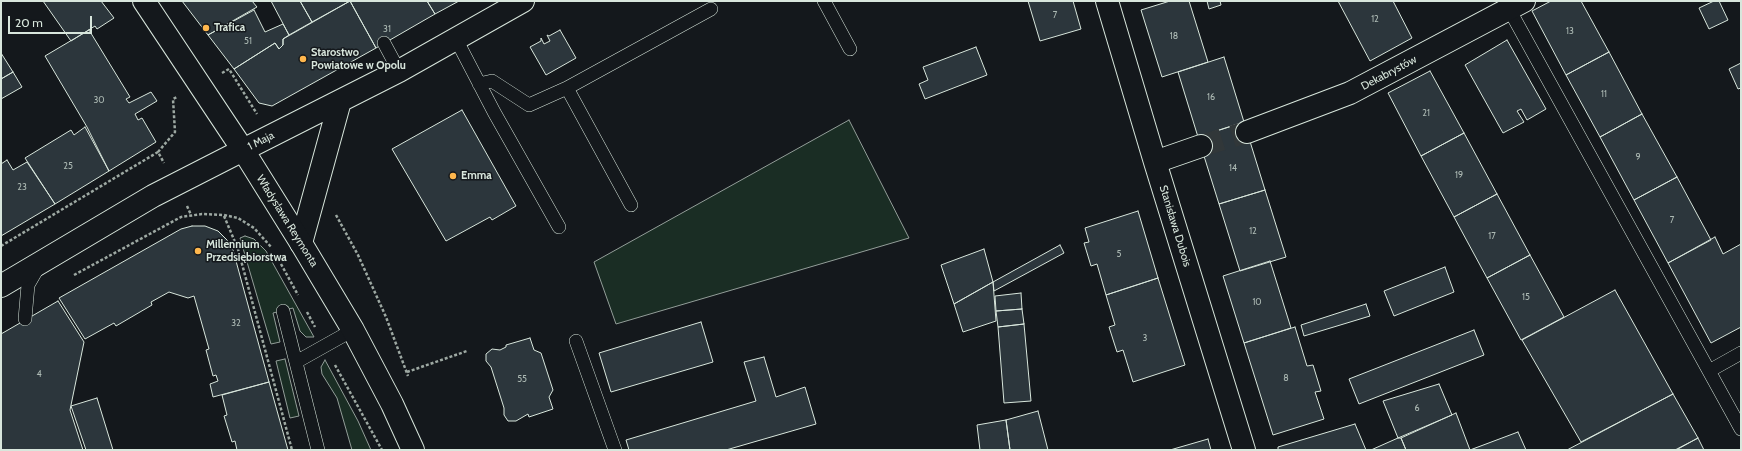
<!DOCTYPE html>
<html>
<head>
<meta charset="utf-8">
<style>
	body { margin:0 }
	#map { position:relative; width:1742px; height:451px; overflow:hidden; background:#14181c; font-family:Cabin,sans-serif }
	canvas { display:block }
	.frame { position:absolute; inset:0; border:2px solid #d8e6dc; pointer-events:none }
	.scale { position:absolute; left:8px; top:16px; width:84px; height:18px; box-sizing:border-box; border:2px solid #d8e6dc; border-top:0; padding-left:5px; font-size:12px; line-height:14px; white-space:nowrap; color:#d8e6dc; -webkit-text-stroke:3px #14181c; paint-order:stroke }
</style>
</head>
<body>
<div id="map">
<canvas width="1742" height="451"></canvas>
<div class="frame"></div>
<div class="scale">20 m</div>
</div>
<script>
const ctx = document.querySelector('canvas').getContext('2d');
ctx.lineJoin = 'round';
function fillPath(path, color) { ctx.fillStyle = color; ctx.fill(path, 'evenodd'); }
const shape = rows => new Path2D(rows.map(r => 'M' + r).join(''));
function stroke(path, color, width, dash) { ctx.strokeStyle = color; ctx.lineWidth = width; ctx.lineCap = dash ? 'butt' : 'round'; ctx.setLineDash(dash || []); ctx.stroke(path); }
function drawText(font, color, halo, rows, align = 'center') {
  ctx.font = font + ' Cabin,sans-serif'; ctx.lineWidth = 3; ctx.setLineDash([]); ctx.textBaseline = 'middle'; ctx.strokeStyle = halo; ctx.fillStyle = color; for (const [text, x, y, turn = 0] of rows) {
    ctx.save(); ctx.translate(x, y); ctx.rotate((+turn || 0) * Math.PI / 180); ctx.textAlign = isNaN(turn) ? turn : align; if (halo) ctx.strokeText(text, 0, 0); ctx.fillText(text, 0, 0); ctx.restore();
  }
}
const green = shape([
	[849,120,909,238,616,324,594,262,849,120],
	[245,236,254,239,266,251,314,337,306,337,300,331,293,308,273,313,280,342,271,344,240,238,245,236],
	[285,359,299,416,290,418,276,361,285,359],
	[325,360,358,421,371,450,352,450,337,398,322,374,321,367,325,360]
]);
const building = shape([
	[43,1,101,1,114,18,97,29,95,26,71,41,43,1],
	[182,1,252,1,257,7,208,35,182,1],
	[271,1,300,1,312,22,289,35,271,1],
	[300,1,350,1,312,22,300,1],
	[350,1,376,48,272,106,259,103,234,69,275,43,279,49,283,45,283,39,350,1],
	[350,1,427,1,435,14,376,48,350,1],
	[427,1,459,1,435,14,427,1],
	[1028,1,1073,1,1081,29,1040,41,1028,1],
	[1170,1,1189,1,1208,62,1162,77,1141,10,1170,1],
	[1207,1,1220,1,1221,5,1209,9,1207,1],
	[1338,1,1393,1,1412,38,1370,61,1338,1],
	[1551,1,1581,1,1609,52,1566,75,1532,11,1551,1],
	[1714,1,1719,1,1728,20,1709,29,1699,8,1714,1],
	[254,10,265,32,283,24,289,35,283,39,283,45,279,49,275,43,234,69,208,35,254,10],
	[89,30,130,97,126,99,129,103,151,92,157,101,135,114,138,120,142,118,156,142,109,171,87,127,45,56,89,30],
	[560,30,576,58,546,75,530,47,541,41,541,38,544,44,550,41,547,35,549,36,560,30],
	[1507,40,1546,109,1527,120,1521,109,1517,111,1524,122,1503,133,1465,65,1507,40],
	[976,47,987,75,925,99,919,84,928,80,923,67,976,47],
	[1609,52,1642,114,1600,137,1566,75,1609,52],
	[1,53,13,72,1,79,1,81,1,53],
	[1224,57,1244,122,1198,137,1178,72,1224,57],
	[1741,63,1741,88,1738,89,1729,69,1741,63],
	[1430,71,1464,133,1421,156,1388,93,1430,71],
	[13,72,22,87,1,99,1,79,13,72],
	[462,110,516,206,492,220,490,217,446,241,392,149,462,110],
	[1642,114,1677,177,1634,200,1600,137,1642,114],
	[1244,122,1265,190,1219,204,1198,137,1244,122],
	[85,127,109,171,55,204,25,158,71,130,74,135,85,127],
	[1464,133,1497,194,1454,217,1421,156,1464,133],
	[7,160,13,170,27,162,55,204,1,236,1,164,7,160],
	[1677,177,1711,240,1668,263,1634,200,1677,177],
	[1265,190,1286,257,1240,271,1219,204,1265,190],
	[1497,194,1530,255,1487,278,1454,217,1497,194],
	[1138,211,1158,278,1106,295,1097,264,1091,266,1084,243,1089,242,1085,228,1138,211],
	[192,226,205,226,218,231,227,240,233,250,269,382,213,397,210,384,218,381,216,375,213,376,206,350,209,349,194,296,188,298,169,292,151,302,152,305,116,326,114,323,85,339,59,298,181,229,192,226],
	[1715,237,1723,254,1741,244,1741,327,1711,343,1668,263,1715,237],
	[1060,245,1064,253,994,291,993,282,1060,245],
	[984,249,993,282,954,304,941,265,984,249],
	[1530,255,1564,317,1521,340,1487,278,1530,255],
	[1270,261,1291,328,1244,343,1223,276,1270,261],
	[1445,267,1454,292,1394,316,1384,291,1445,267],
	[1158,278,1185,365,1133,382,1123,350,1117,352,1109,327,1115,325,1106,295,1158,278],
	[993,282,996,321,963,332,954,304,993,282],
	[1615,290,1673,394,1581,442,1522,340,1615,290],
	[1021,293,1022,309,996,311,995,296,1021,293],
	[58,301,84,342,70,410,83,450,1,450,1,334,58,301],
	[1366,304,1370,316,1304,336,1301,325,1366,304],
	[1022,309,1024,324,998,327,996,311,1022,309],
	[701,322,713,362,611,392,599,353,701,322],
	[1024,324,1031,401,1004,403,998,327,1024,324],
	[1295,327,1307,366,1313,365,1321,391,1315,392,1324,419,1273,435,1244,343,1295,327],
	[1474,330,1484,355,1359,404,1349,379,1474,330],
	[530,338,534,350,541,353,553,390,549,397,553,409,529,417,528,414,516,421,508,421,504,415,504,408,491,367,486,361,486,354,492,349,500,350,506,347,506,345,530,338],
	[764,357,776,397,805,387,816,424,726,450,629,450,626,440,756,401,744,362,764,357],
	[269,382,288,450,237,450,235,441,232,442,224,416,227,415,222,395,269,382],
	[1439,384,1452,415,1398,438,1383,401,1439,384],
	[1673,394,1698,438,1675,450,1567,450,1673,394],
	[97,398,113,450,86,450,71,406,97,398],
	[1038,411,1048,450,1010,450,1006,420,1038,411],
	[1456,413,1470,450,1406,450,1401,438,1456,413],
	[1006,420,1010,450,980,450,977,425,1006,420],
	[1355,424,1366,450,1278,450,1278,447,1355,424],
	[1518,432,1526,450,1470,450,1518,432],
	[1398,438,1401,438,1406,450,1371,450,1398,438],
	[1698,438,1704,450,1679,450,1678,449,1698,438],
	[1208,439,1211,450,1170,450,1208,439]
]);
const minorTunnel = shape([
	[1201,146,1247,132]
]);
const path = shape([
	[222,73,229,69,257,114],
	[158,152,175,132,173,99,177,97],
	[187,206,191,215],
	[336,215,358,255,386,317,408,376],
	[224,216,238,249,292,450],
	[1,246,158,152,164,163],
	[281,264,298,295],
	[74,275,181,217,202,214,224,215,238,218,254,228,272,248],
	[307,312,315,327],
	[335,365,382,450],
	[407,372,467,351]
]);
const service = shape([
	[824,1,850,49],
	[1509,9,1741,429],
	[456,39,494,112,559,227],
	[384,43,399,71],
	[479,84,492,81,529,105,567,88,711,9],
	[567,88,631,205],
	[283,311,318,450],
	[25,319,28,285,39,266],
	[576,341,615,450],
	[296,362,353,330],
	[1709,371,1741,353]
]);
const minor = shape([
	[1107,1,1155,162,1244,450],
	[1247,132,1350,93,1524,1],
	[1155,162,1201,146]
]);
const tertiary = shape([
	[243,150,399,71,523,1],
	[301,243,340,101]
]);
const secondary = shape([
	[144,1,243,150,301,243,353,330,392,404,413,450],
	[1,286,153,196,243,150]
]);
const markers = [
	[206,28,4,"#ffb74d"],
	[303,59,4,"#ffb74d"],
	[453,176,4,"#ffb74d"],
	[198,251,4,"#ffb74d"]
];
const numberNames = [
	["7",1055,15],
	["12",1375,19],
	["31",387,29],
	["13",1570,31],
	["18",1174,36],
	["51",248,41],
	["11",1604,94],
	["16",1211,97],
	["30",99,100],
	["21",1426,113],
	["9",1638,157],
	["25",68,166],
	["14",1233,168],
	["19",1459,175],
	["23",22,187],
	["7",1672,220],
	["12",1253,231],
	["17",1492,236],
	["5",1119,254],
	["15",1526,297],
	["10",1257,302],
	["32",236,323],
	["3",1145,338],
	["4",39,374],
	["8",1286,378],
	["55",522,379],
	["6",1417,408]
];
const poiNames = [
	["Trafica",214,28],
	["Starostwo",311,53],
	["Powiatowe w Opolu",311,66],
	["Emma",461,176],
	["Millennium",206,245],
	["Przedsiębiorstwa",206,258]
];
const streetNames = [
	["Dekabrystów",1389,73,-28],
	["1 Maja",261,141,-27],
	["Władysława Reymonta",287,221,58],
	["Stanisława Dubois",1175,226,73]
];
fillPath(green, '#1a2d24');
stroke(green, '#939e99', 1);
fillPath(building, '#2c363c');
stroke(building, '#d8e6dc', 1);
stroke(minorTunnel, '#313739', 22, [22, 11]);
stroke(service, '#d8e6dc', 14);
stroke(minor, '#d8e6dc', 24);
stroke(tertiary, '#d8e6dc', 24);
stroke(secondary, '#d8e6dc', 24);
stroke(path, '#9da8a2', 2.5, [3, 2]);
stroke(service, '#14181c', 13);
stroke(minor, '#14181c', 22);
stroke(tertiary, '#14181c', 22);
stroke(secondary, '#14181c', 22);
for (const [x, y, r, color] of markers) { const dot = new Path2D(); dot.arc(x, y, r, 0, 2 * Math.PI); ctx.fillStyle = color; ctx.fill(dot); stroke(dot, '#14181c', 1.5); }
drawText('9px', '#adbab4', null, numberNames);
drawText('bold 11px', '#d8e6dc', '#14181c', poiNames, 'left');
drawText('11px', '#d8e6dc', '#14181c', streetNames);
</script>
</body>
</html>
